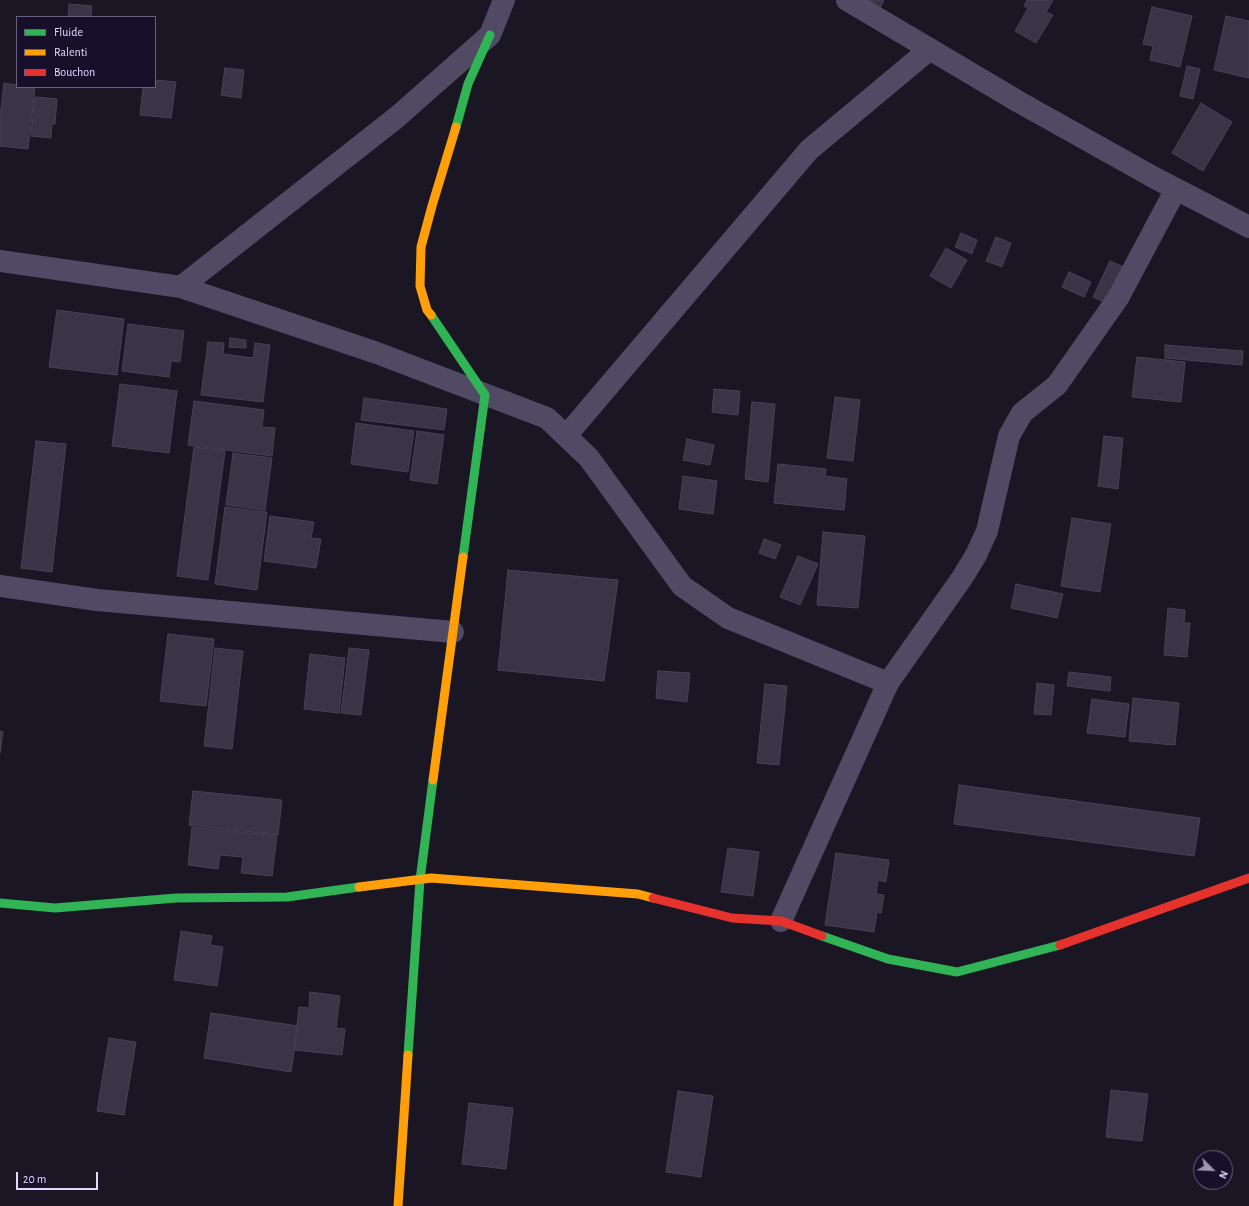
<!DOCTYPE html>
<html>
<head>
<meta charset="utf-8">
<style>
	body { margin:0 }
	#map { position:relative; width:1249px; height:1206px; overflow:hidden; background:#1a1624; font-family:"Alegreya Sans",sans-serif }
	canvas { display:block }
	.legend { position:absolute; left:16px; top:16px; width:140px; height:72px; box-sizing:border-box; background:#18102a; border:1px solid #69607f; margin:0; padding:5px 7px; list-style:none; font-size:12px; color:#e3d9ff }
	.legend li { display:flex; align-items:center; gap:8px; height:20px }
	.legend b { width:20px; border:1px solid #69607f }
	.north { position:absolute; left:1193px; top:1150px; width:40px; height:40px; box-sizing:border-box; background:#18102a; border:1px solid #69607f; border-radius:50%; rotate:114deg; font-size:11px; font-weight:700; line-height:16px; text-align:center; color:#e3d9ff }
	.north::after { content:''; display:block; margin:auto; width:14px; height:18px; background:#9d95b2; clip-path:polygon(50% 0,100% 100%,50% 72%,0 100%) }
	.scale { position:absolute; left:16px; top:1172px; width:82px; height:18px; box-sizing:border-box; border:2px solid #e3d9ff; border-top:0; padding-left:5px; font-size:12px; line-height:14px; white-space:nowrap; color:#e3d9ff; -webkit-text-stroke:3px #18102a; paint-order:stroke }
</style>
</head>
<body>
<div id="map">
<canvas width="1249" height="1206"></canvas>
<ul class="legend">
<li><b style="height:5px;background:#30b455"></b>Fluide</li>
<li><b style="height:5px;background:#ff9f0a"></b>Ralenti</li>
<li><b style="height:5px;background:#e5322d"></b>Bouchon</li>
</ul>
<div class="north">N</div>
<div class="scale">20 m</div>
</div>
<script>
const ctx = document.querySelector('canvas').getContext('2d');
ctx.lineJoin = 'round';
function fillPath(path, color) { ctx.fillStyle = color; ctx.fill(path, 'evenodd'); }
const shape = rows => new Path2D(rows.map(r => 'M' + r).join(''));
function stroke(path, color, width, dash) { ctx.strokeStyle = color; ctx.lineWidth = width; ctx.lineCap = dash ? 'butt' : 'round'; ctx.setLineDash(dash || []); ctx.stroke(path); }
const building = shape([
	[862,0,884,0,879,10,862,0],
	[1027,0,1053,0,1046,12,1053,15,1036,43,1015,31,1028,8,1024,6,1027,0],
	[69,4,92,6,91,17,68,17,69,4],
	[1152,7,1192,16,1180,67,1150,60,1153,46,1143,44,1152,7],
	[1226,16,1249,21,1249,78,1214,70,1226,16],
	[1187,66,1200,69,1193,99,1180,96,1187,66],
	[225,68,244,70,241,98,221,95,225,68],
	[155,80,176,82,171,118,140,115,143,87,155,87,155,80],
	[4,83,17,85,17,87,35,87,28,149,0,146,0,117,4,83],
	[35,97,57,99,55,124,52,124,51,138,31,136,35,97],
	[1201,103,1232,122,1203,171,1172,153,1201,103],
	[961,233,977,240,972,254,955,247,961,233],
	[996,237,1011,243,1002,267,986,261,996,237],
	[946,248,967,260,951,288,930,276,946,248],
	[1110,261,1124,267,1107,303,1093,297,1110,261],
	[1069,272,1091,282,1084,297,1062,287,1069,272],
	[57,310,124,319,117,375,49,367,57,310],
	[128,324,184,331,180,362,171,361,169,377,122,371,128,324],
	[230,338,246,340,246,348,229,347,230,338],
	[208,342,224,343,223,354,253,358,255,343,270,345,263,402,201,395,208,342],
	[1165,345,1243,351,1242,365,1165,358,1165,345],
	[1137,357,1185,362,1181,402,1132,397,1137,357],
	[120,384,177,391,169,453,112,446,120,384],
	[714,389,740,391,738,415,712,412,714,389],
	[835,397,860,400,853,461,827,458,835,397],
	[364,398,447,409,444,430,361,420,364,398],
	[194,401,264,410,262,427,275,428,272,456,188,445,194,401],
	[752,402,775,404,768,482,745,479,752,402],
	[356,423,414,431,408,472,351,464,356,423],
	[417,431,444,435,437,484,410,480,417,431],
	[1104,436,1123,438,1118,489,1098,486,1104,436],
	[687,439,714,445,710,465,683,460,687,439],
	[36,441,66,444,52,572,21,568,36,441],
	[194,447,225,451,208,580,177,576,194,447],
	[233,453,272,458,265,510,226,505,233,453],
	[778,464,826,469,825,476,847,479,844,510,774,503,778,464],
	[683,476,717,481,713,514,679,509,683,476],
	[225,507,267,512,257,590,215,584,225,507],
	[270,516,314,522,311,538,321,539,316,568,264,561,270,516],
	[1072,518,1111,524,1100,592,1061,586,1072,518],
	[823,532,865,536,858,608,817,605,823,532],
	[764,539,781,545,775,559,759,553,764,539],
	[798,556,818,564,800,605,780,597,798,556],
	[508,570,618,580,604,681,498,670,508,570],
	[1016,584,1063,594,1057,618,1011,608,1016,584],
	[1168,608,1185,610,1184,623,1190,623,1187,657,1164,655,1168,608],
	[168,634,214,639,206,706,160,701,168,634],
	[215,648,243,651,232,749,204,746,215,648],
	[349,648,369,650,361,715,341,713,349,648],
	[310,654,345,658,339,713,304,709,310,654],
	[658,671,690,673,687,702,656,698,658,671],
	[1069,672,1111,677,1110,691,1067,686,1069,672],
	[1037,683,1054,685,1051,715,1034,714,1037,683],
	[765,684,787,686,779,765,757,763,765,684],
	[1133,698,1179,703,1175,745,1129,741,1133,698],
	[1092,699,1129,704,1125,737,1087,733,1092,699],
	[0,731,3,732,0,753,0,731],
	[959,785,1200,818,1194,856,954,824,959,785],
	[193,791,282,800,278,835,189,825,193,791],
	[192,827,277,836,272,876,241,873,243,857,220,855,218,869,188,865,192,827],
	[728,848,759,852,753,896,721,892,728,848],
	[836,853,889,860,886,882,878,880,876,894,884,895,881,913,877,912,874,932,825,925,836,853],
	[181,931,212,936,210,945,223,947,217,986,174,980,181,931],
	[310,992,340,996,336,1028,345,1029,342,1055,294,1050,299,1007,309,1008,310,992],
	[211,1013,298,1026,291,1072,204,1058,211,1013],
	[109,1038,136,1042,124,1115,97,1111,109,1038],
	[1111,1090,1148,1094,1142,1141,1106,1137,1111,1090],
	[678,1091,713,1096,701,1177,666,1172,678,1091],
	[469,1103,513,1108,506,1169,462,1164,469,1103]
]);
const street = shape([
	[847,0,1019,102,1153,177,1249,227],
	[0,261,181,287,377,353,547,418,589,458,682,586,728,618,888,683],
	[181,287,397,117,490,35,504,0],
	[566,436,809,150,930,49],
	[0,586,97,600,453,632],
	[781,921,888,683,962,578,976,555,987,531,1009,436,1022,413,1057,385,1118,298,1176,189]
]);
const fast = shape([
	[456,127,468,84,490,35],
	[431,315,485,395,463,557],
	[0,903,55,908,176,898,287,897,359,887],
	[822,936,888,959,957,972,1060,945],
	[408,1055,420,880,433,780]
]);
const slow = shape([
	[431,315,427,310,420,286,421,247,432,206,456,127],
	[433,780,463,557],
	[359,887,431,878,638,894,653,898],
	[398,1206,408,1055]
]);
const jam = shape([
	[653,898,732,918,781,921,822,936],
	[1060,945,1249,878]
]);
fillPath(building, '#3a3446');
stroke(building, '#484157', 1);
stroke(street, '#504a65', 22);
stroke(fast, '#30b455', 9);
stroke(slow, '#ff9f0a', 9);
stroke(jam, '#e5322d', 9);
</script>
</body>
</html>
